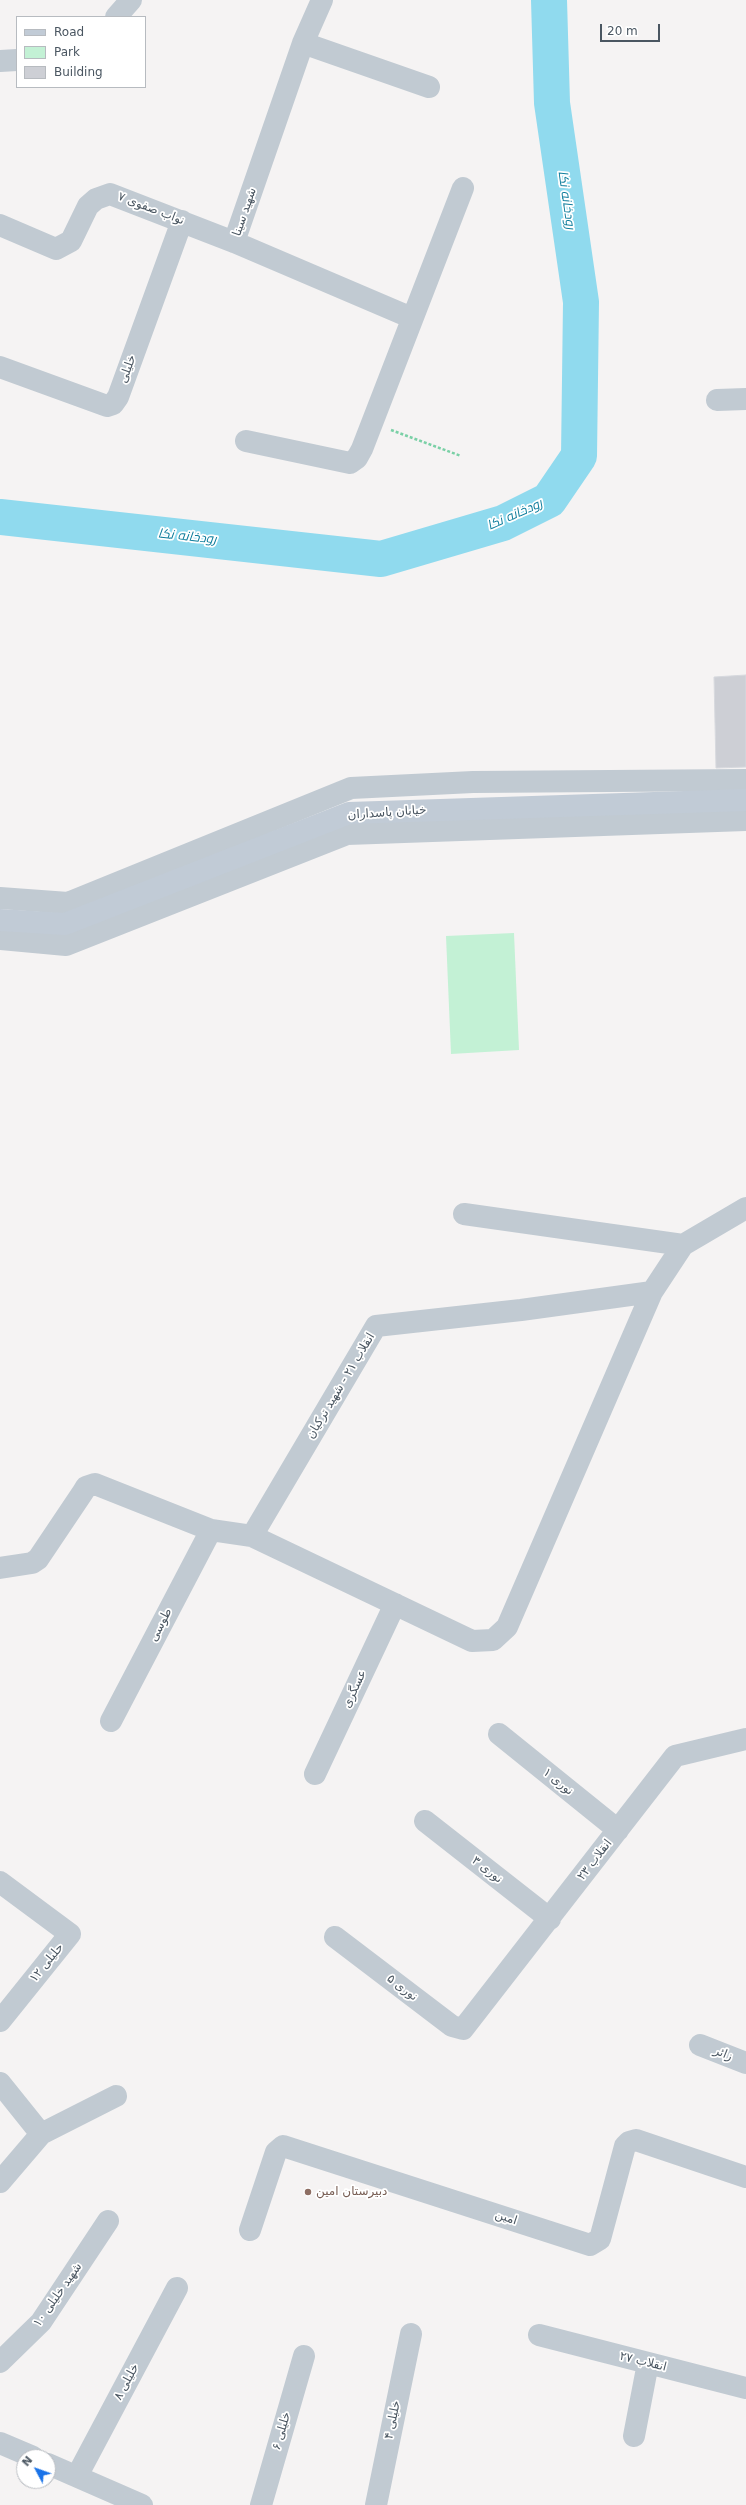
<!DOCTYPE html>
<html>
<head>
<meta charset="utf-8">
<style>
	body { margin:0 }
	#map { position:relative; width:746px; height:2505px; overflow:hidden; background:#f5f3f3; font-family:"DejaVu Sans",sans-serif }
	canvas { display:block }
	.legend { position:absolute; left:16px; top:16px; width:130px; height:72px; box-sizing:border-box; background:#fff; border:1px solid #b7bbc0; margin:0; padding:5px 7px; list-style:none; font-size:12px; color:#4a5661 }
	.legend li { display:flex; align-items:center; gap:8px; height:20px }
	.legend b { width:20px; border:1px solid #b7bbc0 }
	.north { position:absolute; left:16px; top:2449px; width:40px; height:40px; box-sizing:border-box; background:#fff; border:1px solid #b7bbc0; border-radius:50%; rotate:311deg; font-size:11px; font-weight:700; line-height:16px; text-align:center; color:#4a5661 }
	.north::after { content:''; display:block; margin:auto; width:14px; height:18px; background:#1a73e8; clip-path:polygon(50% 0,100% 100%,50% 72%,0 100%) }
	.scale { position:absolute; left:600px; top:24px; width:60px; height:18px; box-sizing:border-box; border:2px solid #4a5661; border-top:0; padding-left:5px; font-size:12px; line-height:14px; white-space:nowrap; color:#4a5661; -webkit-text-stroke:3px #fff; paint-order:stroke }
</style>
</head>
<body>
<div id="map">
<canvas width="746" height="2505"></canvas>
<ul class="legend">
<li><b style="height:5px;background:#c1cbd6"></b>Road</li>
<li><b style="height:11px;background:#c3f1d5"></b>Park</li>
<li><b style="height:11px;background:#cdcfd5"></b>Building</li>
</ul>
<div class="north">N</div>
<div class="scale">20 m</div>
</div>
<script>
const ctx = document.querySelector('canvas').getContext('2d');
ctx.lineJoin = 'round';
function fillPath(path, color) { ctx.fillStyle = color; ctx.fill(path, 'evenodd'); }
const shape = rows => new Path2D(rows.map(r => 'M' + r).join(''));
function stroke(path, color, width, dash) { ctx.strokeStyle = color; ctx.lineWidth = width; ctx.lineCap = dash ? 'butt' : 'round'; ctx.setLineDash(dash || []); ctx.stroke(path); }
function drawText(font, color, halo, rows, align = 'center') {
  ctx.font = font + ' "DejaVu Sans",Cairo,sans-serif'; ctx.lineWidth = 3.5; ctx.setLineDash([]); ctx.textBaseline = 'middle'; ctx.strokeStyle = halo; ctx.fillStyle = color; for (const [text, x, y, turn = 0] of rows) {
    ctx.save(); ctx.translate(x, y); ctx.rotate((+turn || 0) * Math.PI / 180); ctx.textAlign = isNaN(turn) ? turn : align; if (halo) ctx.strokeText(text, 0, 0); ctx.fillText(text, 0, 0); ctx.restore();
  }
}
const green = shape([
	[514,933,519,1050,451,1054,446,936]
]);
const river = shape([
	[0,517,381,559,503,523,549,500,579,456,581,302,552,103,549,0]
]);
const building = shape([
	[746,675,746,767,716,768,714,677,746,675]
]);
const path = shape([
	[391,430,461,456]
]);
const street = shape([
	[116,17,131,0],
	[303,43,429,87],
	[0,61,17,60],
	[0,225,56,249,71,241,88,206,96,199,110,194,234,242,412,318],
	[234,242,303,43,322,0],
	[0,367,107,406,113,404,118,397,182,221],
	[717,400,746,399],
	[246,441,350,463,357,458,362,449,463,188],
	[0,898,68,903,351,788,473,782,746,780],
	[0,939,66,945,347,834,746,820],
	[464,1214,683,1245],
	[252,1536,472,1641,493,1640,507,1627,652,1292],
	[0,1568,32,1563,38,1559,83,1492,86,1487,95,1484,211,1530,252,1536,376,1326,521,1310,652,1292,683,1245,746,1208],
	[111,1721,211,1530],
	[499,1734,618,1830],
	[315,1774,395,1604],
	[425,1821,550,1919],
	[0,1882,70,1934,0,2021],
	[335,1937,452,2026,463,2029,675,1756,746,1739],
	[700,2045,746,2063],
	[0,2083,41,2134],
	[0,2182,41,2134,116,2096],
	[250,2230,276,2152,283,2146,590,2245,600,2239,625,2146,629,2142,636,2140,746,2177],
	[539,2335,746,2388],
	[0,2362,41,2322,108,2221],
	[634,2436,648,2363],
	[0,2443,33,2457],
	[48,2464,142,2505],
	[77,2476,177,2288],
	[261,2505,304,2356],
	[376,2505,411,2334]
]);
const secondary = shape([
	[0,920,65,924,349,813,746,800]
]);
const markers = [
	[308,2192,4,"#8d6e63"]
];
const streetNames = [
	["نواب صفوی ۷",151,209,21],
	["شهید سینا",245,212,-71],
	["خلیلی",128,369,-70],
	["خیابان پاسداران",387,813,-4],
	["انقلاب ۲۱ - شهید ترکیان",341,1386,-59],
	["طوسی",161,1625,-63],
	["عسگری",355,1689,-65],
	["نوری ۱",558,1782,39],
	["انقلاب ۲۳",595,1860,-52],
	["نوری ۳",487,1870,38],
	["حلیلی ۱۲",47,1963,-51],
	["نوری ۵",402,1988,37],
	["زائر",723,2054,22],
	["امین",506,2218,18],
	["شهید خلیلی ۱۰",58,2295,-55],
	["انقلاب ۲۷",643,2362,14],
	["خلیلی ۸",127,2382,-62],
	["خلیلی ۴",393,2420,-78],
	["خلیلی ۶",282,2431,-74]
];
const educationNames = [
	["دبیرستان امین",316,2192]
];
const waterNames = [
	["رودخانه نکا",566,200,82],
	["رودخانه نکا",515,515,-24],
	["رودخانه نکا",187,537,6]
];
fillPath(green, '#c3f1d5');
stroke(river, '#90daee', 36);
fillPath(building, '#cdcfd5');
stroke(building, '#d7d9de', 1);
stroke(path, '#7ad0a6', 2.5, [3, 2]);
stroke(street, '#c1cad2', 22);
stroke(secondary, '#c1cbd6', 22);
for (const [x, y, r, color] of markers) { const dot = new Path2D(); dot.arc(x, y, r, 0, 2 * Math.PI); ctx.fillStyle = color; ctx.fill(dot); stroke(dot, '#fff', 1.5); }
drawText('12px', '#4a5661', '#fff', streetNames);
drawText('12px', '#785e54', '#fff', educationNames, 'left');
drawText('italic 13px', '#0c7c9b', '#fff', waterNames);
</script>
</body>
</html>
